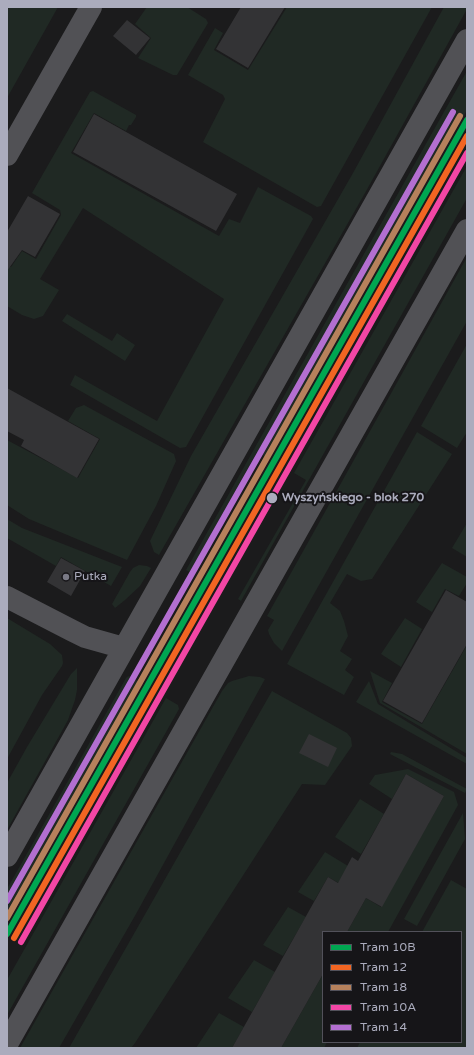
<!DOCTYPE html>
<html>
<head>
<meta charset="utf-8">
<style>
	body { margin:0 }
	#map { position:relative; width:474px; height:1055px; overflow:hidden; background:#1b1b1c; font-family:"Varela Round",sans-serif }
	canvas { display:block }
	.frame { position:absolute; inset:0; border:8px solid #abacbd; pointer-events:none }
	.legend { position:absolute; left:322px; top:931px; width:140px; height:112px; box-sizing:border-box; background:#161518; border:1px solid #52515a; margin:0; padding:5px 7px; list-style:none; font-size:12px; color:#abacbd }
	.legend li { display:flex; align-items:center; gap:8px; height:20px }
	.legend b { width:20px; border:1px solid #52515a }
</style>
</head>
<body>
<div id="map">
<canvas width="474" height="1055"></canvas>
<div class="frame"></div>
<ul class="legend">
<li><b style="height:5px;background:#00a651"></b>Tram 10B</li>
<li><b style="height:5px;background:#f26522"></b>Tram 12</li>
<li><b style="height:5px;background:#b6815c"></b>Tram 18</li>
<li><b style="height:5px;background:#f346a5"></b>Tram 10A</li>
<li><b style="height:5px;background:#b36fd0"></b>Tram 14</li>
</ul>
</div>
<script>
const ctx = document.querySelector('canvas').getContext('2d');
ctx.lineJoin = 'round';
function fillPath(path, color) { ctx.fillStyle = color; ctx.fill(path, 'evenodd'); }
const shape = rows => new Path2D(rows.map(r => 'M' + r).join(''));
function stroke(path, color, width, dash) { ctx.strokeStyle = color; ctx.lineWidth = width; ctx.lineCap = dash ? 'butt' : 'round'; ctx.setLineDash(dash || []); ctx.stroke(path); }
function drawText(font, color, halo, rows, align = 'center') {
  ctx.font = font + ' "Varela Round",sans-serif'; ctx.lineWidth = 4; ctx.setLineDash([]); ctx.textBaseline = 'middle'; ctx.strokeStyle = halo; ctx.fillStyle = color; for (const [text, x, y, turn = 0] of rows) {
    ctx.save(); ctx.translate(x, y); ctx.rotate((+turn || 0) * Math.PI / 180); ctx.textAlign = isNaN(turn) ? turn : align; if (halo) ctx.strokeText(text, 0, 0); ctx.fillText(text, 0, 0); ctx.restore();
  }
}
const green = shape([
	[7,7,58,7,7,98],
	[147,7,187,7,206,19,208,23,177,75,173,75,138,58,151,38,135,24],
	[287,7,432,7,321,206,317,207,203,142,225,99,223,95,188,75,215,28,223,33,214,50,248,70],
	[444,7,467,7,467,9,365,193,159,555,154,552,150,541,191,456,353,173],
	[467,71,467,110,270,459,257,452,190,572,186,570],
	[93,91,136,115,136,117,131,125,129,125,126,131,94,113,71,153,219,236,229,219,240,223,258,187,311,216,313,219,186,447,180,448,70,385,75,375,157,421,224,299,83,208,40,279,59,290,43,316,34,319,22,315,7,306,7,265,11,267,22,251,36,259,61,215,60,210,32,193,90,92],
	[467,166,467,198,241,601,238,599,306,480,294,473],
	[467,257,467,321,282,651,274,643,269,634,268,630,274,620,267,616],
	[67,314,112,341,117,333,135,345,125,361,62,321],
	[467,344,467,432,457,448,421,426],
	[84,405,174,454,176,461,156,506,127,560,29,519,7,505,7,440,78,478,100,439,68,421,76,408],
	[417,432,452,454,372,579,361,581,347,574,330,603,340,611,344,621,348,636,340,651,352,659,345,670,354,677,344,695,287,664],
	[7,519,22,528,122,567,111,586,61,557,56,566,7,538],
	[467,523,467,557,452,548],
	[442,563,467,577,467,583,459,596,445,589,432,612,416,602],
	[139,565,147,566,151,568,140,586,125,600,115,608,112,604,130,572,133,568],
	[7,618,50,644,62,655,63,663,62,666,42,695,7,759],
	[405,618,422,629,401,667,381,654],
	[467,645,467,754,380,703,370,671,392,683,382,702,422,724],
	[77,668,77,690,75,700,68,720,7,830,7,783,27,747,71,674],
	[129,676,143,684,7,924,7,889,126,678,127,677],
	[249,676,260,677,265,679,136,914,59,1048,20,1048,222,691,228,683,232,681],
	[369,681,378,704,467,758,467,764,356,702],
	[272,691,347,733,351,738,352,746,325,785,302,784,135,1043,131,1048,69,1048],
	[166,698,178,705,179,709,7,1015,7,980],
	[391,752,402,754,467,789,465,793,390,754],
	[408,769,454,792,458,805,388,932,347,932,366,898,381,907,444,796,406,774,392,799,369,784,375,775],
	[360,799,384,814,361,854,335,837],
	[463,813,465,839,417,926,404,919],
	[325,852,353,869,344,886,328,877,314,901,298,892],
	[451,880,467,889,467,1048,357,1048,360,1042,461,1042,461,932,422,932],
	[288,907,306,917,283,956,263,945],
	[254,960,275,972,252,1012,228,998],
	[323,974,323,1042,327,1042,324,1048,281,1048],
	[219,1013,244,1027,232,1048,196,1048]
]);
const building = shape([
	[241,7,285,7,248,68,216,49],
	[127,20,150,38,136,55,113,36],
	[94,114,237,194,216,231,73,152],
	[28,196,60,214,35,257,22,250,7,271,7,232],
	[7,388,99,439,77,478,21,446,24,440,7,431],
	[61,558,85,571,71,596,47,582],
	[446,590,467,602,467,644,422,723,383,701],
	[309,734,337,748,328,767,299,753],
	[406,774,444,796,382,907,366,898,347,932,323,932,323,974,281,1048,232,1048,328,877,338,883,352,857,358,861]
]);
const minor = shape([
	[7,155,91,7],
	[7,597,71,630,85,637,124,648],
	[7,856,467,40],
	[7,1044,467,230]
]);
const tram1 = shape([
	[7,934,467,120]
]);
const tram2 = shape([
	[14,938,467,136]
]);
const tram3 = shape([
	[7,918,460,116]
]);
const tram4 = shape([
	[21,942,467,153]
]);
const tram5 = shape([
	[7,901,453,112]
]);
const markers = [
	[272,498,6,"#abacbd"],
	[66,577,4,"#797985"]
];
const stopNames = [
	["Wyszyńskiego - blok 270",282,498]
];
const poiNames = [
	["Putka",74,577]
];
fillPath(green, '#202924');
fillPath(building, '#333335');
stroke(minor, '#515155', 22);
stroke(tram1, '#00a651', 6);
stroke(tram2, '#f26522', 6);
stroke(tram3, '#b6815c', 6);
stroke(tram4, '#f346a5', 6);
stroke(tram5, '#b36fd0', 6);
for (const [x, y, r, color] of markers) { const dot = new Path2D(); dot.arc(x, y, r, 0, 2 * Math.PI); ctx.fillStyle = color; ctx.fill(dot); stroke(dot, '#161518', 1.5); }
drawText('bold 12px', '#abacbd', '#161518', stopNames, 'left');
drawText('12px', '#abacbd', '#161518', poiNames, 'left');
</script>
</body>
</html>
